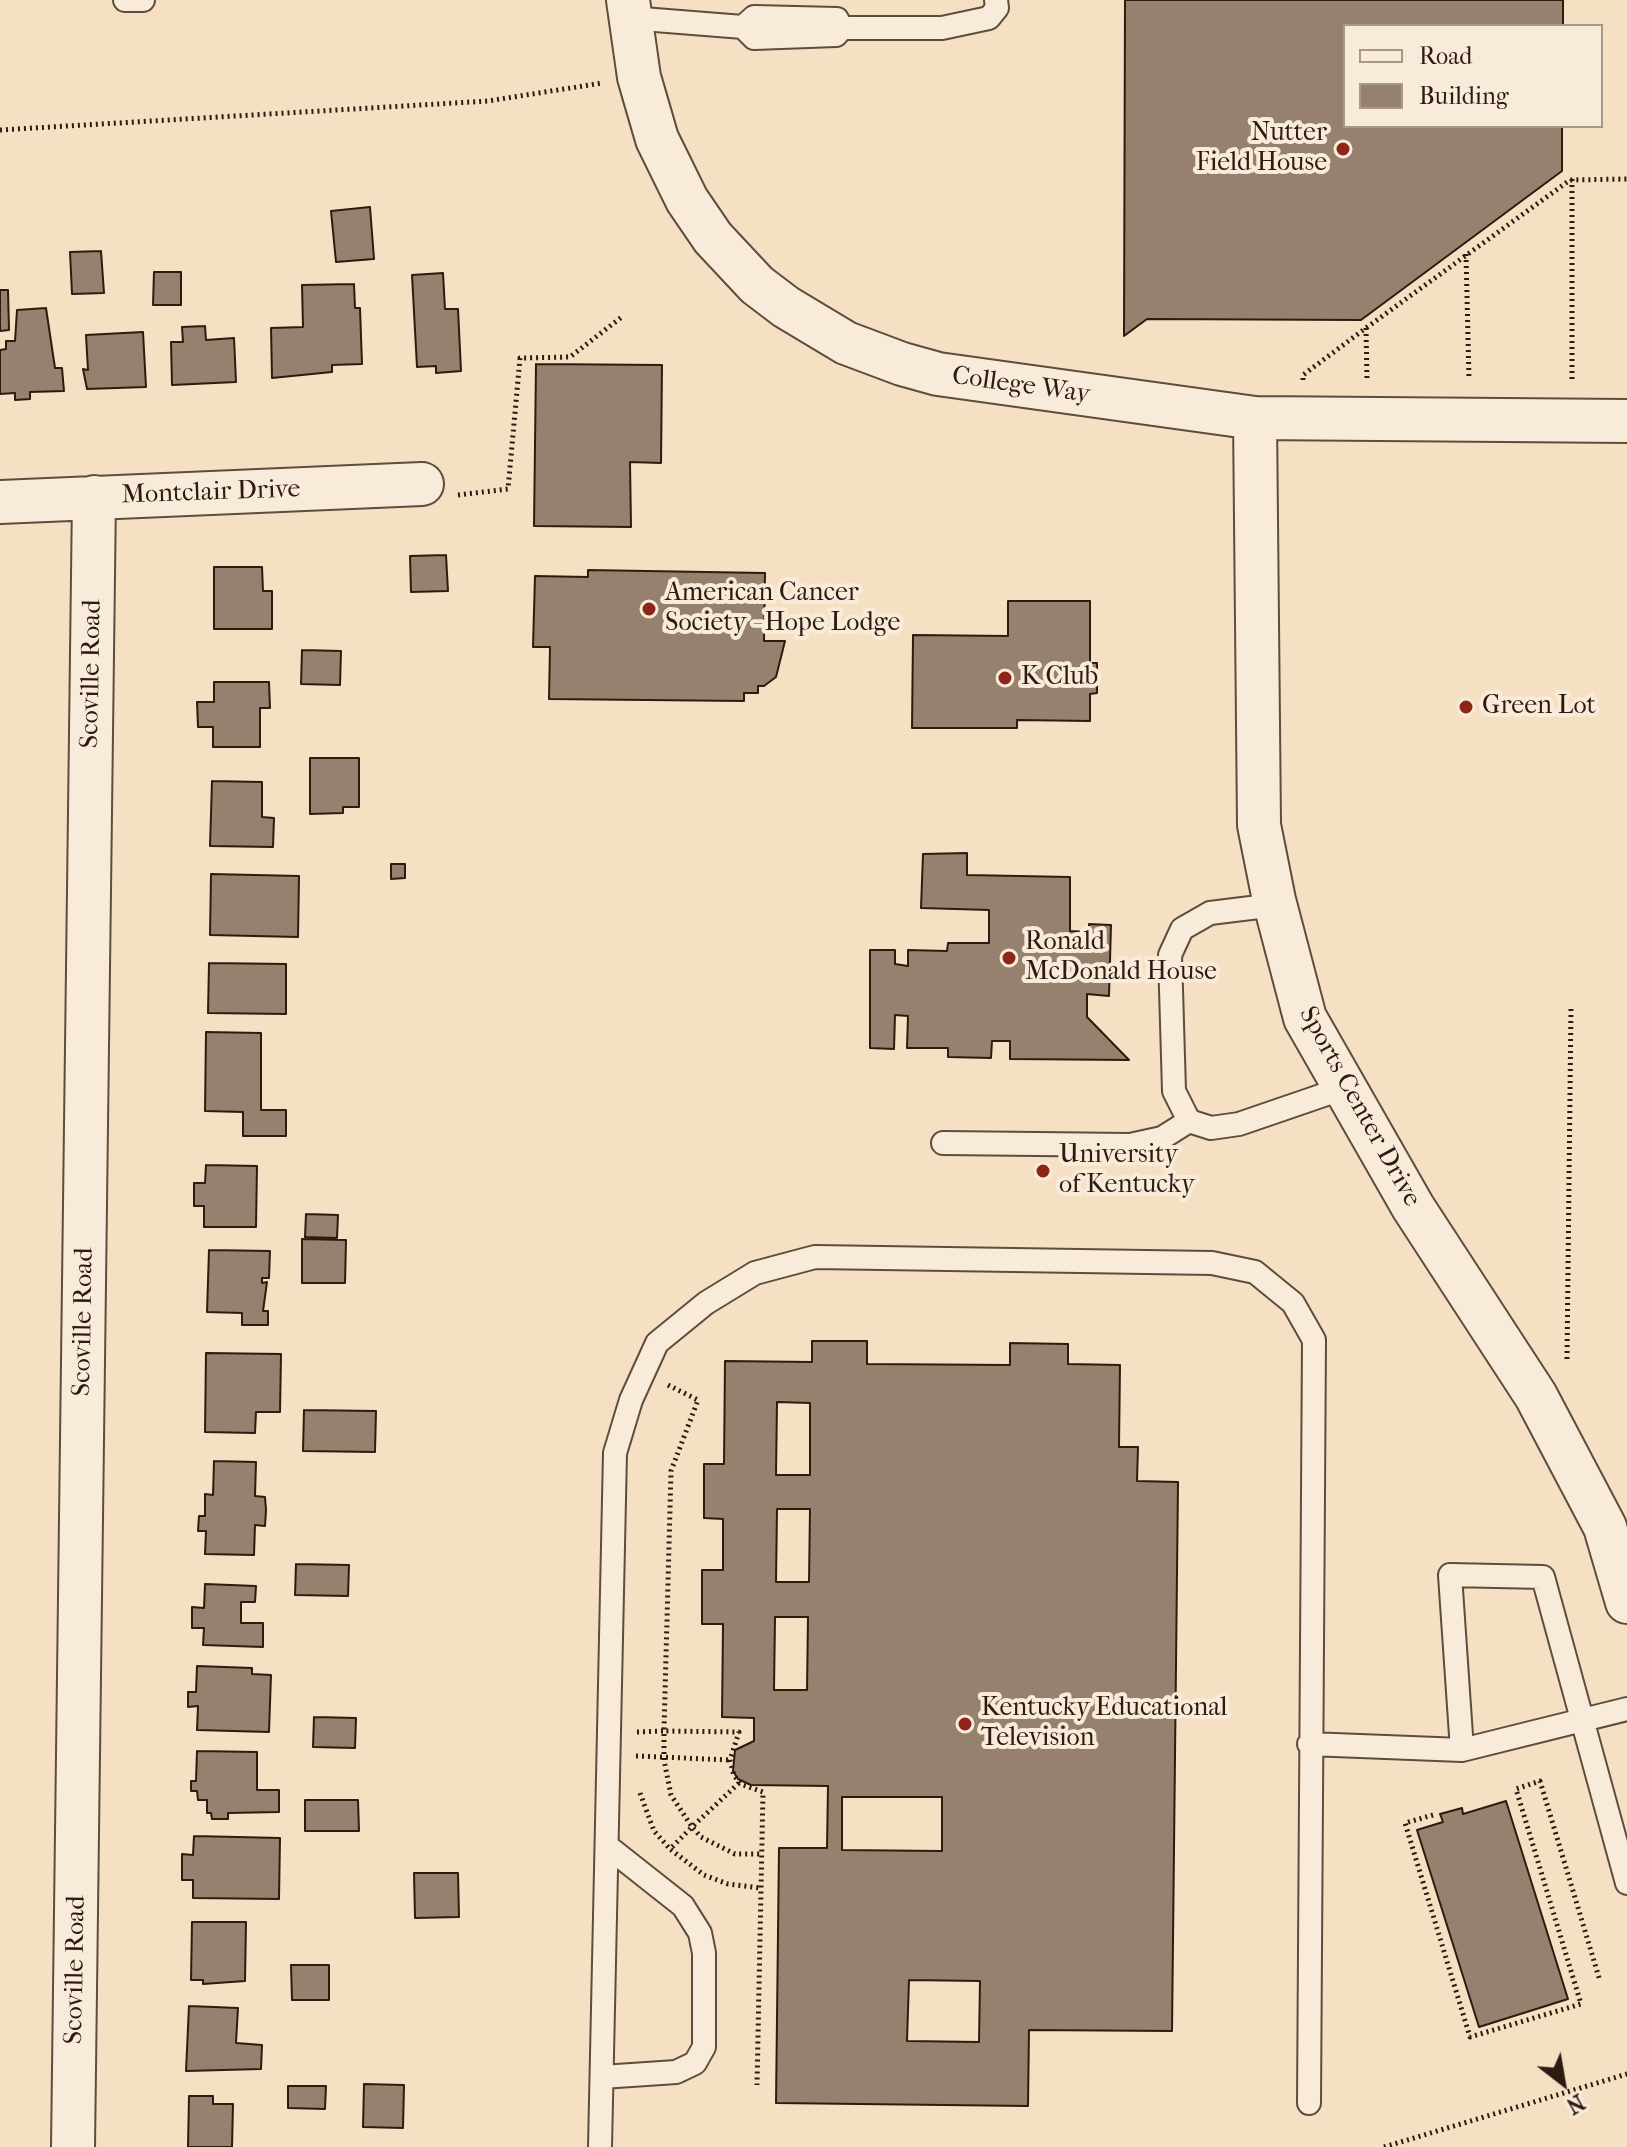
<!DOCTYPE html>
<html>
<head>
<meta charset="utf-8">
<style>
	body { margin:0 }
	#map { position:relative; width:1627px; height:2147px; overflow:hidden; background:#f6e0c4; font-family:"IM FELL French Canon",serif }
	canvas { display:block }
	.legend { position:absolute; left:1343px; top:24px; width:260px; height:104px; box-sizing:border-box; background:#f9ebd9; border:2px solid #a79889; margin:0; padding:10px 14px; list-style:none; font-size:24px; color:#2c1b11 }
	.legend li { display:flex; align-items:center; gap:16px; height:40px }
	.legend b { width:40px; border:2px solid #a79889 }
	.north { position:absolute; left:1523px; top:2043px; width:80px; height:80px; -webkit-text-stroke:6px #f9ebd9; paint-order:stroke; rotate:149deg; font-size:22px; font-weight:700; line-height:32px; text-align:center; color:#2c1b11 }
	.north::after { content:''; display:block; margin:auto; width:28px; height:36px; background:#2c1b11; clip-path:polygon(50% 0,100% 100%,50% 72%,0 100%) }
</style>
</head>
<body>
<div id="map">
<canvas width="1627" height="2147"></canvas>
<ul class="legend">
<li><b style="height:10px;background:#f9ebd9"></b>Road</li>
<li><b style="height:22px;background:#95816e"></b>Building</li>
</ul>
<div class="north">N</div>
</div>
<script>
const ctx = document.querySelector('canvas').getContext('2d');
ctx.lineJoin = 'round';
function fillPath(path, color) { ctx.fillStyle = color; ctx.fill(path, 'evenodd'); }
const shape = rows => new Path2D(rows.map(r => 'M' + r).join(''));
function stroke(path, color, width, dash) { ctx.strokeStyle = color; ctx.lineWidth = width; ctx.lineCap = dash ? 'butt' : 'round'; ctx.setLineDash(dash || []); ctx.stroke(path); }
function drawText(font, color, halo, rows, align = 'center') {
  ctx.font = font + ' "IM FELL French Canon",serif'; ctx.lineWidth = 8; ctx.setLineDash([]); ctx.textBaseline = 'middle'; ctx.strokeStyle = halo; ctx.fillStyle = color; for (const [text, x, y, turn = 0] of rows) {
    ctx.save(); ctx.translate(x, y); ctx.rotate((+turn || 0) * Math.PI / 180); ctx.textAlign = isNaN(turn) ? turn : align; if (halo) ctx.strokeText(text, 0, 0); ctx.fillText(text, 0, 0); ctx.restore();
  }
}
const building = shape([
	[1125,0,1563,0,1563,26,1345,26,1345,126,1562,126,1562,171,1361,320,1147,319,1124,336,1125,0],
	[370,207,374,259,336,262,331,211,370,207],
	[101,251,104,293,72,294,70,252,101,251],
	[154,272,181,272,181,305,153,305,154,272],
	[443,273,445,309,458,309,461,371,436,373,436,366,417,367,412,275,443,273],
	[354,284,355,308,360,308,362,364,332,365,332,372,272,378,271,328,303,327,302,285,354,284],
	[0,290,8,290,9,330,0,331,0,290],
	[46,308,55,368,62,368,64,391,30,392,30,399,15,400,15,393,0,394,0,350,6,349,6,341,15,341,17,310,46,308],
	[205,326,206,340,234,338,236,382,172,385,171,342,183,342,182,327,205,326],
	[143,332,146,387,87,389,83,369,88,370,86,335,143,332],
	[536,364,662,365,661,463,630,462,631,527,534,526,536,364],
	[446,555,448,591,411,592,410,556,446,555],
	[214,567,262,567,263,591,272,591,272,629,214,629,214,567],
	[588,570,765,573,764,641,785,641,776,677,764,686,758,686,758,693,744,693,744,701,549,699,550,647,533,647,535,576,588,577,588,570],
	[1008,601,1090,601,1090,663,1097,663,1097,693,1090,694,1090,721,1017,720,1017,728,912,728,913,635,1008,636,1008,601],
	[302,650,341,651,340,685,301,684,302,650],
	[214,682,269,682,270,708,260,708,260,747,213,747,213,727,198,727,197,702,214,702,214,682],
	[310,758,359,758,359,807,343,807,343,813,310,814,310,758],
	[212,781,262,782,262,817,274,818,273,847,210,846,212,781],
	[967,853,967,875,1070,877,1070,931,1089,932,1089,924,1111,925,1109,996,1087,994,1087,1017,1129,1060,1010,1059,1010,1041,992,1041,991,1058,948,1057,948,1048,907,1048,908,1016,895,1015,894,1049,870,1048,870,950,895,950,895,964,908,966,908,950,947,951,948,943,989,943,989,910,921,908,923,854,967,853],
	[391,864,405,864,405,878,391,879,391,864],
	[211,874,299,876,298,937,210,935,211,874],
	[209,963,286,964,286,1014,208,1013,209,963],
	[206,1032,261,1033,261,1110,286,1110,286,1136,243,1136,243,1112,205,1111,206,1032],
	[206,1165,257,1166,256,1227,204,1227,204,1206,194,1206,194,1183,205,1183,206,1165],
	[306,1214,338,1215,337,1238,305,1237,306,1214],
	[302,1239,346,1240,345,1283,302,1283,302,1239],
	[209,1250,270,1251,269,1278,262,1278,262,1283,267,1282,263,1311,268,1311,268,1325,242,1325,242,1313,207,1312,209,1250],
	[812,1341,867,1341,867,1364,1010,1365,1010,1343,1068,1344,1068,1364,1120,1365,1119,1447,1138,1447,1137,1481,1178,1482,1172,2031,1029,2030,1028,2106,776,2103,779,1848,827,1848,828,1786,751,1785,738,1779,733,1771,735,1750,754,1741,754,1718,722,1717,723,1624,702,1624,702,1570,723,1570,723,1519,704,1518,704,1464,724,1464,725,1361,812,1362,812,1341],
	[777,1402,810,1403,810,1475,776,1475,777,1402],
	[777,1509,810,1509,809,1582,776,1582,777,1509],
	[775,1617,808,1617,807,1690,774,1690,775,1617],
	[842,1797,942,1797,942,1851,842,1850,842,1797],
	[909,1980,980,1981,979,2042,907,2041,909,1980],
	[206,1353,281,1354,280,1412,256,1412,255,1433,205,1432,206,1353],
	[304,1410,376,1411,375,1452,303,1451,304,1410],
	[214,1461,256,1462,255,1496,265,1497,266,1510,265,1526,255,1525,254,1555,205,1554,206,1531,198,1531,199,1516,205,1516,205,1494,213,1495,214,1461],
	[296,1564,349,1565,348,1596,295,1595,296,1564],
	[205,1584,256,1586,255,1602,241,1602,241,1623,263,1623,263,1647,203,1645,204,1628,192,1628,192,1607,204,1608,205,1584],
	[197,1666,252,1668,252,1674,271,1675,269,1732,197,1730,198,1706,188,1707,188,1692,196,1692,197,1666],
	[314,1717,356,1718,355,1748,313,1747,314,1717],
	[197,1751,257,1752,257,1790,279,1790,279,1812,228,1813,228,1819,212,1819,211,1813,207,1813,207,1800,198,1800,197,1791,191,1791,191,1781,196,1781,197,1751],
	[305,1800,358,1800,359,1831,305,1831,305,1800],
	[1506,1801,1568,1999,1479,2027,1417,1830,1443,1822,1440,1814,1462,1808,1463,1814,1506,1801],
	[194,1836,280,1838,279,1899,193,1898,193,1880,182,1880,182,1854,193,1855,194,1836],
	[414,1873,458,1873,459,1917,415,1918,414,1873],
	[192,1922,246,1922,245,1981,203,1984,203,1980,191,1980,192,1922],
	[291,1965,329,1965,329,2000,292,2000,291,1965],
	[189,2006,238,2008,236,2043,262,2045,261,2069,186,2071,189,2006],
	[364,2084,404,2085,403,2128,363,2127,364,2084],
	[288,2086,326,2086,325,2109,288,2108,288,2086],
	[189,2096,213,2096,213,2104,233,2104,232,2147,188,2147,189,2096]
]);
const path = shape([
	[0,130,488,101,602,83],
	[1572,179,1572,381],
	[1466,254,1469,380],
	[1366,328,1367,380],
	[1303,380,1303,375,1366,328,1570,180,1627,179],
	[458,495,508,489,520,358,570,357,623,316],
	[1567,1359,1571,1006],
	[668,1385,698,1400,671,1471,664,1731,739,1732,730,1760,734,1776,743,1785,763,1792,757,2085],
	[637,1732,664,1731,664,1760,671,1795,692,1827,670,1849,704,1875,728,1884,761,1888],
	[636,1756,730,1760],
	[739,1783,692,1827,701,1837,735,1854,761,1854],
	[640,1793,654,1831,670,1849],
	[1433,1815,1405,1823,1470,2037,1581,2004,1516,1789,1540,1781,1600,1981],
	[1384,2147,1627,2074]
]);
const service = shape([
	[125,0,143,0],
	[630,18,743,27,754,38,836,35,842,28,942,28,989,18,997,8,996,0],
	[743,27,754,17,837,19,842,28],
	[1275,905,1210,913,1182,929,1170,955,1174,1091,1189,1121,1211,1128,1239,1124,1344,1088],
	[943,1143,1130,1145,1162,1138,1189,1121],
	[1309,1744,1462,1750,1627,1709],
	[1462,1750,1450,1575,1543,1577,1627,1883],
	[602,2077,676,2072,695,2063,704,2047,704,1953,700,1933,683,1906,607,1846],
	[600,2147,615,1453,631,1400,657,1343,706,1303,755,1273,815,1257,1212,1263,1255,1272,1293,1303,1314,1340,1309,2103]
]);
const minor = shape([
	[628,0,639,77,657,139,687,200,713,238,757,285,786,307,846,343,902,364,938,374,1255,418,1627,421],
	[1255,418,1259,825,1274,900,1305,1018,1413,1207,1536,1396,1605,1527,1627,1602],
	[0,502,422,484],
	[73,2147,94,497]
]);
const markers = [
	[1343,149,8,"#8f2418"],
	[649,609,8,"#8f2418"],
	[1005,678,8,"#8f2418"],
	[1466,707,8,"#8f2418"],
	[1009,958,8,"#8f2418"],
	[1043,1171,8,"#8f2418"],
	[965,1724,8,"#8f2418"]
];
const poiNames = [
	["Nutter",1327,134,"right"],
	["Field House",1327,164,"right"],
	["American Cancer",665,594],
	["Society - Hope Lodge",665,624],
	["K Club",1021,678],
	["Green Lot",1482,707],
	["Ronald",1025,943],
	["McDonald House",1025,973],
	["University",1059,1156],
	["of Kentucky",1059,1186],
	["Kentucky Educational",981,1709],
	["Television",981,1739]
];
const streetNames = [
	["College Way",1021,386,8],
	["Montclair Drive",211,493,-2],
	["Scoville Road",92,674,-89],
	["Sports Center Drive",1359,1107,61],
	["Scoville Road",84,1322,-89],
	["Scoville Road",76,1970,-89]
];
fillPath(building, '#95816e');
stroke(building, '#2c1b11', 2);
stroke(service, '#5e4c3e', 26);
stroke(minor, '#5e4c3e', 46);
stroke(path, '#2c1b11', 5, [2, 4]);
stroke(service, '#f9ebd9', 22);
stroke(minor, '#f9ebd9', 42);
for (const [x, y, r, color] of markers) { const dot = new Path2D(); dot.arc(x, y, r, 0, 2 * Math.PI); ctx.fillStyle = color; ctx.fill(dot); stroke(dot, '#f9ebd9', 3); }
drawText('26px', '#2c1b11', '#f9ebd9', poiNames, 'left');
drawText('26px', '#2c1b11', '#f9ebd9', streetNames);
</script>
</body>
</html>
